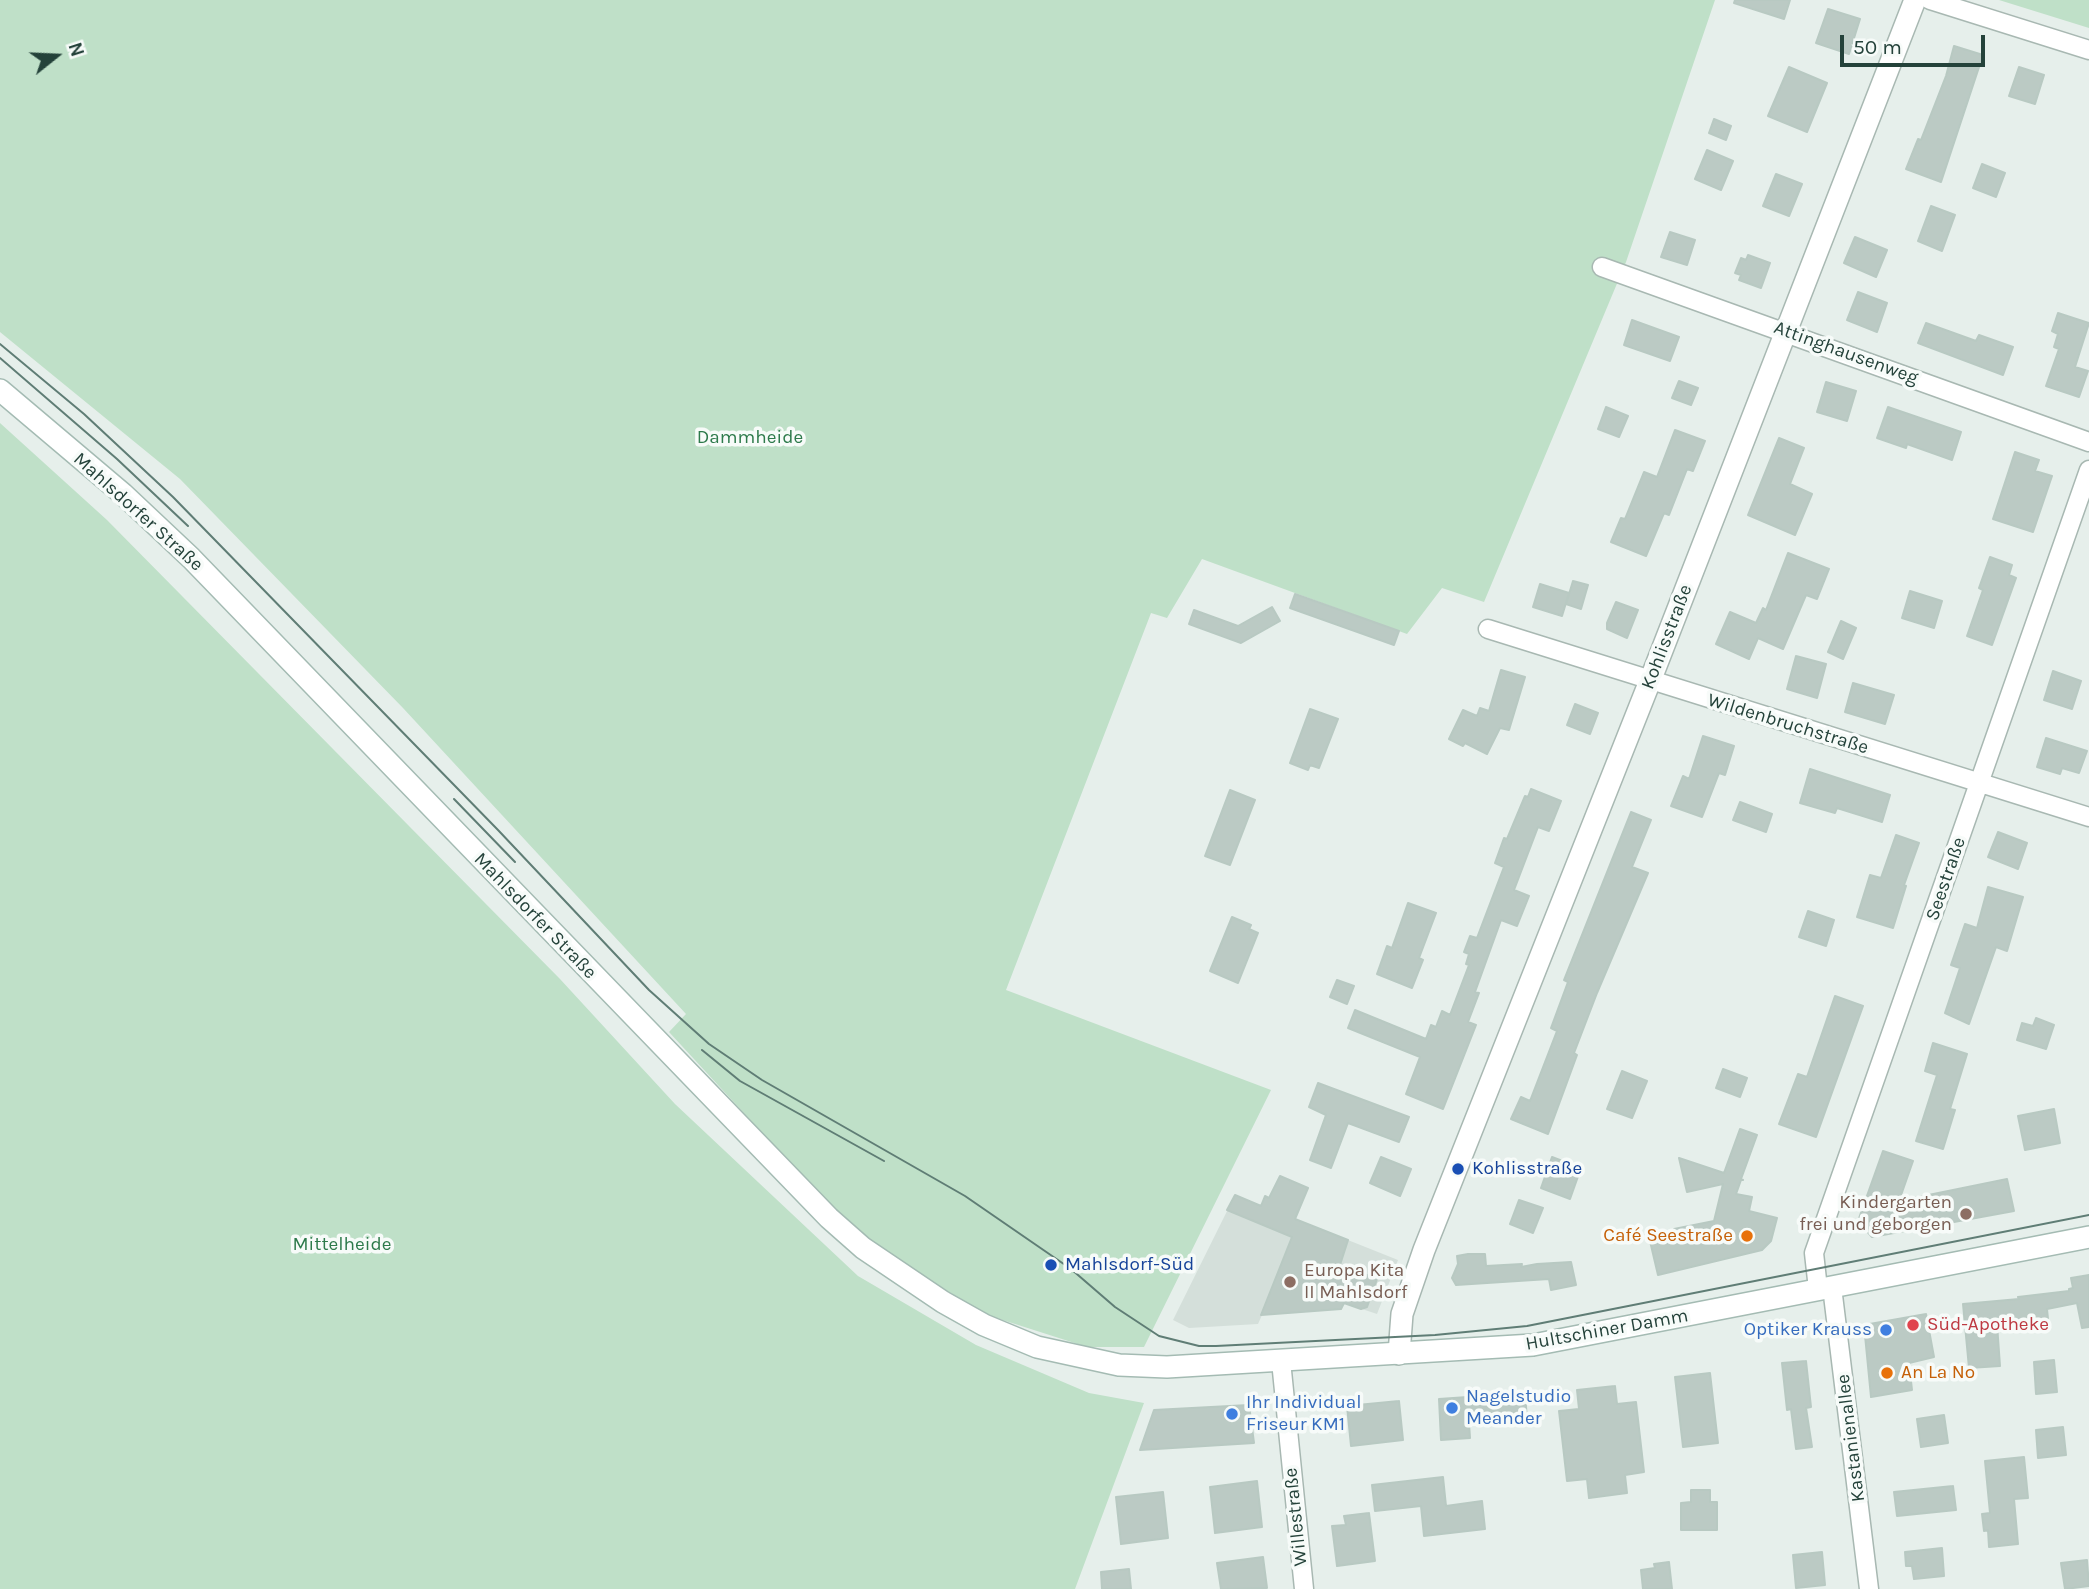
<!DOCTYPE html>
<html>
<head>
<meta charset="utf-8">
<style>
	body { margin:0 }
	#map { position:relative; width:2089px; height:1589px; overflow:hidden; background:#e6efeb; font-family:Karla,sans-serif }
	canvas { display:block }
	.north { position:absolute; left:21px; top:21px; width:70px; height:70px; -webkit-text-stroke:5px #f7fbf9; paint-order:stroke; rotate:72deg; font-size:19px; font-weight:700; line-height:28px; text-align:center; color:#24423a }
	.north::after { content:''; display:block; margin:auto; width:24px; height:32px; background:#24423a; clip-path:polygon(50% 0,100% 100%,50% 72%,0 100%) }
	.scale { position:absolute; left:1840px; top:35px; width:145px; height:32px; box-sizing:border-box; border:4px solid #24423a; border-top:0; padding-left:9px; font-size:21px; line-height:24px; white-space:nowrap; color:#24423a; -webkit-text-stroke:5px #f7fbf9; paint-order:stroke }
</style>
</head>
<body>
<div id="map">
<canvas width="2089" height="1589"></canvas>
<div class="north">N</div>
<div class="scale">50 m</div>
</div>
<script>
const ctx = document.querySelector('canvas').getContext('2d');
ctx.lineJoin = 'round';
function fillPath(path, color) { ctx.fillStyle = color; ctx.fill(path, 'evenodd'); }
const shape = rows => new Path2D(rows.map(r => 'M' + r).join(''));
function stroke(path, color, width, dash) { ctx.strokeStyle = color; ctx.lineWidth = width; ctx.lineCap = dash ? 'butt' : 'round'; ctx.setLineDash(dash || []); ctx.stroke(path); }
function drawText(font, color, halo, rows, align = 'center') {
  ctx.font = font + ' Karla,sans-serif'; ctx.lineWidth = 7; ctx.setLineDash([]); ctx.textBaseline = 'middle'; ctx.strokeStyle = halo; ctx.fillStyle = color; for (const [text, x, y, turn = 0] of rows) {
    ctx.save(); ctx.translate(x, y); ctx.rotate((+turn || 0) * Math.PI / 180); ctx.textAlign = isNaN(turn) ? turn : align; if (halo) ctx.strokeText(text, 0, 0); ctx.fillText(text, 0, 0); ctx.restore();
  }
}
const built = shape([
	[1235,1195,1398,1260,1377,1314,1344,1303,1341,1309,1262,1315,1258,1324,1189,1328,1173,1320]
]);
const green = shape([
	[0,0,1715,0,1626,262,1484,602,1442,588,1407,634,1202,559,1167,618,1151,613,1006,990,1271,1090,1144,1347,1087,1347,987,1315,888,1255,838,1215,669,1032,686,1014,403,708,180,479,0,332],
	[1999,0,2089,0,2089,28],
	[0,423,107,520,560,979,675,1104,858,1276,976,1345,1089,1393,1144,1403,1075,1589,0,1589]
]);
const building = shape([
	[1735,0,1790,0,1784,19,1734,3,1735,0],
	[1828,9,1860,19,1849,54,1816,43,1828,9],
	[1954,46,1983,55,1941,182,1906,169,1918,139,1921,140,1946,76,1954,46],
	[1789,67,1827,83,1807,132,1768,116,1789,67],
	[2019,67,2044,75,2035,104,2009,96,2019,67],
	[1714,119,1731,126,1726,140,1709,133,1714,119],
	[1707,150,1733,161,1721,190,1695,179,1707,150],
	[1982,164,2005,173,1996,197,1973,188,1982,164],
	[1776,174,1802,184,1789,216,1763,206,1776,174],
	[1931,206,1955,215,1942,251,1918,241,1931,206],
	[1670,232,1695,240,1687,265,1661,257,1670,232],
	[1855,237,1887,250,1876,277,1844,263,1855,237],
	[1748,255,1770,263,1761,288,1739,280,1741,275,1735,273,1741,258,1746,260,1748,255],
	[1858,292,1887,303,1877,332,1847,320,1858,292],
	[2058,313,2089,323,2075,367,2088,371,2079,397,2046,386,2059,349,2054,347,2058,334,2052,331,2058,313],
	[1632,320,1679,337,1670,361,1624,345,1632,320],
	[1926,323,1976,341,1979,335,2013,347,2003,375,1918,343,1926,323],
	[1679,381,1698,388,1691,405,1672,398,1679,381],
	[1826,382,1856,391,1847,421,1817,412,1826,382],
	[1606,407,1628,416,1619,437,1598,429,1606,407],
	[1888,407,1961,432,1952,460,1907,444,1906,448,1877,438,1888,407],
	[1675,430,1705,441,1693,471,1687,469,1669,515,1664,513,1646,556,1611,542,1621,518,1625,519,1644,472,1657,477,1675,430],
	[1779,438,1804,448,1790,484,1812,494,1795,535,1748,515,1779,438],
	[2015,452,2039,460,2035,471,2052,476,2033,532,1993,519,2015,452],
	[1788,553,1829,569,1817,599,1806,595,1783,649,1758,638,1749,659,1716,644,1730,612,1756,623,1763,608,1766,610,1788,553],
	[1990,557,2012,565,2009,575,2016,578,1992,645,1967,636,1983,590,1979,588,1990,557],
	[1573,581,1588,585,1581,609,1566,604,1573,581],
	[1540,584,1569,593,1562,616,1533,607,1540,584],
	[1910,591,1942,601,1934,628,1902,618,1910,591],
	[1295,594,1399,631,1394,645,1290,608,1295,594],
	[1616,602,1638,610,1627,638,1607,629,1607,623,1616,602],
	[1272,607,1280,621,1241,643,1189,624,1194,610,1238,626,1272,607],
	[1841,621,1856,628,1843,659,1828,652,1841,621],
	[1796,656,1826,664,1817,698,1787,689,1796,656],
	[1501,670,1525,677,1509,730,1500,728,1487,754,1465,743,1463,746,1449,739,1463,710,1477,716,1480,708,1489,711,1501,670],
	[2053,671,2081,681,2072,709,2044,700,2053,671],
	[1853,683,1894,695,1885,724,1845,712,1853,683],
	[1575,704,1598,713,1590,734,1567,725,1575,704],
	[1310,709,1338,719,1319,768,1310,765,1308,770,1290,763,1310,709],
	[1703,736,1734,746,1725,775,1719,773,1702,817,1671,806,1683,776,1689,779,1703,736],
	[2046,738,2087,751,2079,773,2062,768,2060,774,2037,767,2046,738],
	[1810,769,1890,795,1882,822,1837,808,1835,813,1800,803,1810,769],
	[1531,789,1561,801,1549,831,1538,827,1514,890,1529,896,1517,926,1501,920,1475,992,1479,993,1468,1022,1476,1025,1443,1109,1406,1094,1420,1057,1348,1028,1355,1010,1426,1039,1431,1025,1436,1027,1442,1011,1450,1015,1469,965,1466,964,1469,954,1464,952,1470,936,1477,938,1504,867,1495,863,1504,838,1507,839,1525,796,1528,797,1531,789],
	[1230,790,1255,800,1230,865,1205,856,1230,790],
	[1740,802,1772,814,1766,832,1733,820,1740,802],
	[1631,812,1651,820,1632,867,1648,873,1597,993,1574,1053,1577,1055,1548,1134,1511,1119,1521,1097,1530,1101,1557,1031,1551,1028,1568,982,1564,980,1631,812],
	[1998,832,2027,843,2018,869,1988,857,1998,832],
	[1896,835,1919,843,1904,885,1906,886,1893,928,1857,917,1870,875,1881,878,1896,835],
	[1988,887,2023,897,2007,951,1996,947,1969,1024,1945,1013,1960,968,1951,965,1965,924,1977,928,1988,887],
	[1408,903,1436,913,1419,958,1423,960,1412,988,1377,974,1387,946,1392,948,1408,903],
	[1808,911,1834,920,1826,946,1799,937,1808,911],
	[1232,917,1251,925,1249,929,1258,933,1238,983,1210,971,1232,917],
	[1337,980,1354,986,1347,1004,1330,997,1337,980],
	[1835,996,1863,1006,1816,1137,1779,1124,1798,1074,1807,1077,1835,996],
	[2036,1018,2054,1025,2046,1049,2017,1040,2022,1023,2033,1026,2036,1018],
	[1933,1043,1967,1054,1950,1109,1955,1110,1943,1149,1916,1141,1937,1075,1925,1071,1933,1043],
	[1723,1069,1747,1078,1740,1097,1716,1088,1723,1069],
	[1622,1071,1647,1081,1632,1118,1607,1109,1622,1071],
	[1318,1083,1409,1117,1399,1142,1348,1123,1331,1168,1310,1160,1326,1115,1309,1107,1318,1083],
	[2054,1109,2060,1143,2025,1150,2018,1116,2054,1109],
	[1740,1129,1757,1135,1741,1179,1743,1180,1741,1180,1736,1194,1752,1197,1749,1211,1777,1218,1771,1241,1762,1250,1658,1275,1650,1241,1675,1236,1674,1229,1714,1221,1723,1184,1687,1192,1679,1158,1724,1173,1740,1129],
	[1883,1151,1913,1161,1899,1201,2007,1179,2014,1211,1872,1237,1858,1221,1883,1151],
	[1381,1157,1411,1169,1400,1196,1370,1183,1381,1157],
	[1552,1157,1581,1168,1570,1199,1541,1188,1552,1157],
	[1280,1176,1308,1188,1295,1219,1348,1240,1340,1265,1377,1279,1367,1307,1361,1309,1344,1303,1341,1309,1261,1315,1292,1237,1227,1210,1235,1195,1261,1206,1265,1196,1269,1198,1280,1176],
	[1519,1200,1543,1208,1533,1233,1510,1224,1519,1200],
	[1468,1254,1485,1254,1486,1266,1522,1264,1521,1267,1537,1264,1571,1262,1576,1285,1551,1290,1549,1279,1456,1285,1452,1278,1458,1264,1457,1256,1468,1254],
	[2089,1275,2089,1327,2082,1328,2077,1303,2047,1309,2048,1319,1997,1324,2000,1366,1969,1368,1963,1304,2019,1299,2018,1297,2069,1291,2069,1289,2073,1288,2071,1278,2089,1275],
	[1926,1314,1934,1357,1909,1363,1912,1390,1871,1397,1864,1325,1926,1314],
	[2054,1360,2057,1392,2036,1394,2034,1362,2054,1360],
	[1806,1361,1811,1407,1806,1408,1812,1447,1796,1449,1791,1409,1787,1410,1782,1363,1806,1361],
	[1710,1373,1718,1443,1683,1447,1675,1377,1710,1373],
	[1615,1386,1617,1404,1636,1402,1644,1472,1625,1475,1627,1493,1589,1498,1587,1479,1567,1481,1559,1411,1579,1409,1577,1390,1615,1386],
	[1525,1393,1527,1420,1469,1423,1470,1438,1441,1440,1439,1399,1525,1393],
	[1399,1401,1403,1440,1351,1446,1347,1406,1399,1401],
	[1249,1405,1254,1443,1140,1450,1154,1410,1249,1405],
	[1944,1415,1948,1443,1921,1447,1917,1419,1944,1415],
	[2063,1427,2066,1455,2038,1458,2036,1430,2063,1427],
	[2024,1457,2028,1498,2014,1499,2018,1544,1989,1547,1988,1530,1984,1531,1982,1514,1990,1513,1985,1461,2024,1457],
	[1443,1477,1446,1506,1482,1501,1485,1529,1424,1536,1421,1506,1375,1511,1372,1485,1443,1477],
	[1257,1481,1262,1527,1215,1533,1210,1487,1257,1481],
	[1953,1486,1956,1510,1897,1516,1894,1492,1953,1486],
	[1691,1490,1710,1490,1710,1502,1717,1502,1717,1530,1681,1530,1681,1503,1691,1502,1691,1490],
	[1163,1492,1168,1538,1121,1544,1116,1497,1163,1492],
	[1369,1513,1375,1561,1337,1566,1332,1526,1346,1525,1344,1516,1369,1513],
	[1942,1548,1944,1576,1914,1579,1912,1566,1906,1566,1905,1552,1942,1548],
	[1822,1552,1825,1585,1796,1588,1793,1555,1822,1552],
	[1263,1557,1267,1588,1221,1589,1217,1563,1263,1557],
	[2087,1560,2089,1586,2065,1589,2061,1563,2087,1560],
	[1669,1562,1672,1589,1643,1589,1641,1570,1655,1568,1654,1564,1669,1562],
	[1129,1569,1131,1589,1102,1589,1101,1572,1129,1569]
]);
const minor = shape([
	[1930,0,2089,50],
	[1602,267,2089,442],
	[1488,629,2089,817],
	[1832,1287,1869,1589],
	[1818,1289,1814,1253,2089,470],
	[1281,1361,1304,1589]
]);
const tertiary = shape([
	[1399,1354,1402,1314,1424,1250,1650,681,1915,0]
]);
const secondary = shape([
	[0,390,123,494,191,558,829,1218,863,1248,943,1302,984,1325,1037,1347,1119,1365,1167,1367,1533,1345,2089,1237]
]);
const tram = shape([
	[0,344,84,414,173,497,498,830,649,990,709,1044,762,1080,965,1196,1071,1269,1115,1307,1159,1336,1199,1346,1216,1346,1435,1335,1527,1326,2089,1215],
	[0,358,117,459,188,526],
	[454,799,515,862],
	[702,1050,740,1081,884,1161]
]);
const markers = [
	[1458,1169,7,"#1a4fb4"],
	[1966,1214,7,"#8d6e63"],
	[1747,1236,7,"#e8710a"],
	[1051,1265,7,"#1a4fb4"],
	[1290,1282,7,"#8d6e63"],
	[1913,1325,7,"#e0444e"],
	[1886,1330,7,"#3f7fe0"],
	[1887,1373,7,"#e8710a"],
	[1452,1408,7,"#3f7fe0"],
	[1232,1414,7,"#3f7fe0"]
];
const streetNames = [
	["Attinghausenweg",1846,353,20],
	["Mahlsdorfer Straße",138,512,42],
	["Kohlisstraße",1667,637,-69],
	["Wildenbruchstraße",1788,724,17],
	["Seestraße",1946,879,-71],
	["Mahlsdorfer Straße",535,916,46],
	["Hultschiner Damm",1607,1330,-10],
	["Kastanienallee",1851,1438,-97],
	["Willestraße",1296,1517,-96]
];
const parkNames = [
	["Dammheide",750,438],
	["Mittelheide",342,1245]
];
const transitNames = [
	["Kohlisstraße",1472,1169],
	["Mahlsdorf-Süd",1065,1265]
];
const educationNames = [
	["Kindergarten",1952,1203],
	["frei und geborgen",1952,1225],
	["Europa Kita",1304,1271,"left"],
	["II Mahlsdorf",1304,1293,"left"]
];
const foodNames = [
	["Café Seestraße",1733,1236],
	["An La No",1901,1373,"left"]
];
const healthNames = [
	["Süd-Apotheke",1927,1325]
];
const shopNames = [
	["Optiker Krauss",1872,1330,"right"],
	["Nagelstudio",1466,1397],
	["Meander",1466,1419],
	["Ihr Individual",1246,1403],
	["Friseur KM1",1246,1425]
];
fillPath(built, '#d4dfda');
fillPath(green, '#bfe0c8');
fillPath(building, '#bbcac4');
stroke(building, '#b8c9c2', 2);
stroke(minor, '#a8b8b2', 21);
stroke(tertiary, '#a8b8b2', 24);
stroke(secondary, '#a4bbb3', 24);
stroke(minor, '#fff', 18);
stroke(tertiary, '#fff', 21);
stroke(secondary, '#fff', 21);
stroke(tram, '#5f7d75', 2);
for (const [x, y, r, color] of markers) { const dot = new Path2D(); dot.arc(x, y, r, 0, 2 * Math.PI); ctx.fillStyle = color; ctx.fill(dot); stroke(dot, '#f7fbf9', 2.5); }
drawText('19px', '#24423a', '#f7fbf9', streetNames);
drawText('19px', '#2d7a4b', '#f7fbf9', parkNames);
drawText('19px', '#164399', '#f7fbf9', transitNames, 'left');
drawText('19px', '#785e54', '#f7fbf9', educationNames, 'right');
drawText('19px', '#c56008', '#f7fbf9', foodNames, 'right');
drawText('19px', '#be3a42', '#f7fbf9', healthNames, 'left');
drawText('19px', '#366cbe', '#f7fbf9', shopNames, 'left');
</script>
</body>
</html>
